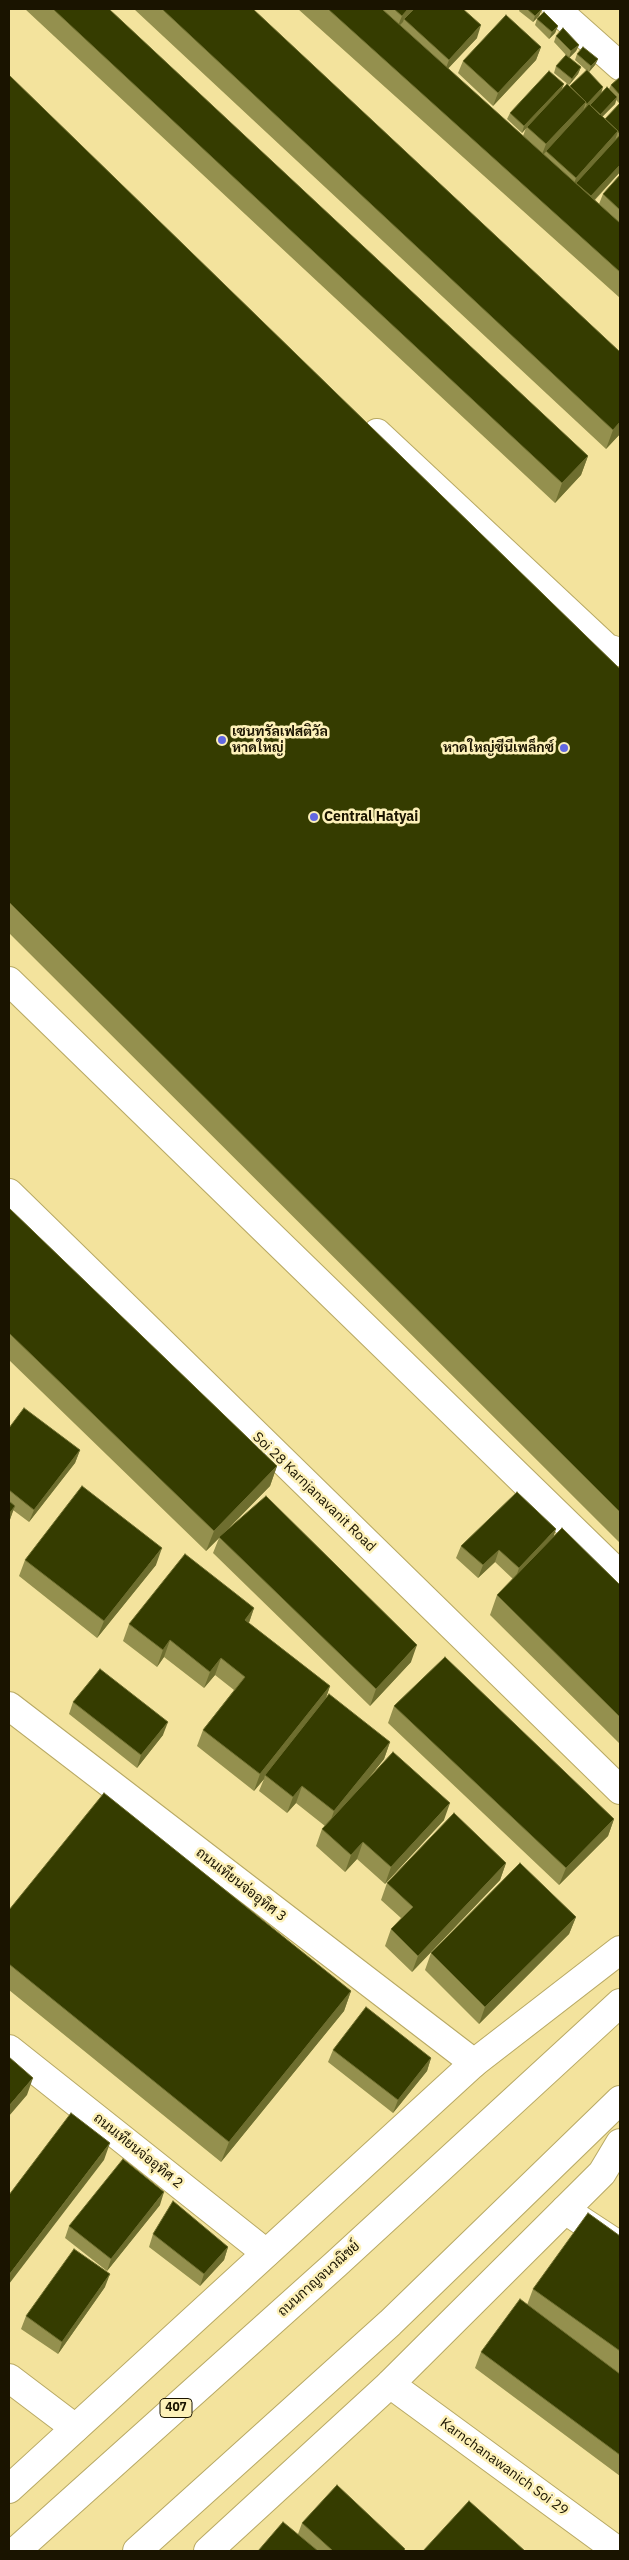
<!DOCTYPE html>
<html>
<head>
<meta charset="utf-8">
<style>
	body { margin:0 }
	#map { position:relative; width:629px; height:2560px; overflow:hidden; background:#f3e39d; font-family:"IBM Plex Sans",sans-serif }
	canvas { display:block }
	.frame { position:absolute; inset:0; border:10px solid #1a1400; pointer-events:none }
</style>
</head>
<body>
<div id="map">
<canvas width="629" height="2560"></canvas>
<div class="frame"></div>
</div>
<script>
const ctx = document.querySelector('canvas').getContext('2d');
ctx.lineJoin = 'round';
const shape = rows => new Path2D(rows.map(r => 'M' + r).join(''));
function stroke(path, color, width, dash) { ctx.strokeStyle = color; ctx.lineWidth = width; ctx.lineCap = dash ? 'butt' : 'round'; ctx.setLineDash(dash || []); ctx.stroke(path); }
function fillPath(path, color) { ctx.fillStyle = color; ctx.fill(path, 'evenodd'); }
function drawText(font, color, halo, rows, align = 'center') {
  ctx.font = font + ' "IBM Plex Sans",Sarabun,sans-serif'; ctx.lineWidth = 5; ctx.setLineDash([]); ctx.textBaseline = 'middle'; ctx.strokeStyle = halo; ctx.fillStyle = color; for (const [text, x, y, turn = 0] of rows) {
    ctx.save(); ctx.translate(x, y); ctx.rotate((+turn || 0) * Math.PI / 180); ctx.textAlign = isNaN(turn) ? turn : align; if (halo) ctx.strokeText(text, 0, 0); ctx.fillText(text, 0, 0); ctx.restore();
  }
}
const minor = shape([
	[556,9,620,66],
	[377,433,607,648,620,652],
	[9,981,620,1575],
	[9,1193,620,1790],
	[9,1706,474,2063],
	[9,2049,266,2253],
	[565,2210,620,2246],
	[9,2378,75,2428],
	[390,2384,618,2551]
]);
const major = shape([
	[9,2489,474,2063,620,1950],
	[16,2551,336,2264,620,2003],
	[137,2551,390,2323,620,2100],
	[208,2551,390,2384,602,2173,620,2143]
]);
const wall = shape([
	[25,9,109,9,588,456,581,475,555,503],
	[134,9,253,9,620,352,620,434,606,449],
	[298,9,463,9,477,38,448,68,523,136,526,128,522,133,507,119,510,113,570,87,586,70,575,60,577,54,598,59,595,65,589,72,601,93,609,89,611,85,620,77,620,172,595,200,599,204,603,194,620,175,620,298],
	[616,100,620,104,605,119,602,117,615,104],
	[520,9,542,9,539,16,533,22,519,11],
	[537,19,558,26,555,33,549,39,535,25],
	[556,36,579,45,576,51,569,58,581,67,578,74,569,85,554,73,556,66,566,55,554,42],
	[541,47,536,60,493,106,458,73,463,61],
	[9,75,620,669,620,1543,9,933],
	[9,1208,277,1466,270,1486,226,1531,411,1662,370,1706,213,1553,219,1538,206,1551,9,1360],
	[9,1428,80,1450,75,1463,29,1522,13,1510,9,1523],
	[554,1537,620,1585,620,1744,490,1615,497,1595,513,1579,495,1562,478,1578,456,1558,461,1546],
	[25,1560,156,1565,97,1638,19,1576],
	[254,1608,249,1623,330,1686,326,1698,390,1742,384,1759,365,1783,444,1820,385,1884,357,1859,345,1872,316,1846,322,1829,325,1826,296,1803,287,1813,259,1791,264,1779,254,1791,197,1746,203,1730,234,1690,215,1675,204,1688,164,1657,157,1667,123,1641,129,1624],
	[73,1702,163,1735,137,1768,69,1714],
	[394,1706,614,1819,608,1836,559,1885,388,1723],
	[506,1863,500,1880,412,1972,385,1946,391,1929,401,1918,381,1900,387,1883],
	[9,1910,351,1991,344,2011,221,2162,9,1990],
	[576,1917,569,1934,479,2024,425,1970,431,1953],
	[333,2050,431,2058,427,2071,393,2113,328,2062],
	[160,2205,107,2271,65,2238,69,2226],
	[153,2234,228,2247,224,2260,200,2286,149,2247],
	[620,2236,620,2476,475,2368,481,2352,527,2305,533,2289],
	[105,2287,58,2354,21,2329,26,2316],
	[302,2523,404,2551,258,2551,298,2534]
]);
const shadedWall = shape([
	[408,9,415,9,404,19,403,22,397,28,402,16],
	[542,9,539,16,533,22,535,16],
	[481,25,477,38,444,73,449,60],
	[558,26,555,33,549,39,552,32],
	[579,45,576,51,569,58,571,51],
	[541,47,536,60,493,106,498,93],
	[598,59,595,65,589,72,591,66],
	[581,67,578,74,569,85,572,79],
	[564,84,561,91,522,133,524,126],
	[603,87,601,94,584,110,587,104],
	[617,97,615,104,597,122,600,115],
	[586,102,582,114,541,157,546,144],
	[618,131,614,144,572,190,576,178],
	[620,165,620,172,585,210,590,197],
	[620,422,620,434,606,449,613,430],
	[588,456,581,475,555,503,562,483],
	[80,1450,75,1463,29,1522,34,1510],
	[277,1466,270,1486,220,1537,219,1537,219,1538,206,1551,214,1531],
	[15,1506,9,1522,9,1523,9,1514],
	[556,1529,552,1542,515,1580,519,1568],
	[162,1548,156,1565,97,1638,104,1621],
	[499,1550,495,1562,478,1578,483,1565],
	[254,1608,248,1625,245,1620],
	[170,1640,164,1657,157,1667,163,1650],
	[417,1645,411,1662,370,1706,376,1689],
	[221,1658,215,1675,204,1688,210,1672],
	[330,1686,324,1703,265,1775,264,1779,254,1791,260,1774],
	[168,1722,163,1735,137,1768,141,1755],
	[390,1742,384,1759,328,1828,334,1811],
	[302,1786,296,1803,287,1813,293,1797],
	[450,1803,444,1820,385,1884,391,1867],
	[614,1819,608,1836,559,1885,566,1868],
	[363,1842,357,1859,345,1872,351,1855],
	[506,1863,500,1880,412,1972,418,1956],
	[576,1917,569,1934,479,2024,485,2007],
	[351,1991,344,2011,221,2162,229,2142],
	[431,2058,427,2071,393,2113,398,2100],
	[33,2078,27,2095,9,2116,9,2106],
	[110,2143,104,2160,9,2284,9,2275],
	[164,2192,160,2205,107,2271,111,2259],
	[228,2247,224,2260,200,2286,204,2274],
	[110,2274,105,2287,58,2354,62,2342]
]);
const building = shape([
	[53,9,109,9,588,456,562,483,53,9],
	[162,9,253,9,620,352,620,422,613,430,162,9],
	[328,9,382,9,620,223,620,272,328,9],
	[394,9,408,9,402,16,394,9],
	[414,9,463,9,481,25,449,60,404,19,414,9],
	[527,9,542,9,535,16,527,9],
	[544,12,558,26,552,32,537,19,544,12],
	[506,15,541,47,498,93,463,61,506,15],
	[563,28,579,45,571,51,556,36,563,28],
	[583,47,598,59,591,66,577,54,583,47],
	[566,55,581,67,572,79,556,66,566,55],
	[587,70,603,87,587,104,586,103,586,102,570,86,587,70],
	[549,71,564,84,524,126,510,113,549,71],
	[9,75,620,669,620,1512,9,902,9,75],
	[620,77,620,95,611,85,620,77],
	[567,84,586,102,546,144,527,127,567,84],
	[607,87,617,97,600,115,590,105,607,87],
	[620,103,620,132,619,133,618,132,618,131,605,119,620,103],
	[589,104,618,131,576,178,546,151,589,104],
	[620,135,620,165,591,196,576,183,620,135],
	[620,175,620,210,603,194,620,175],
	[9,1208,277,1466,214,1531,9,1333,9,1208],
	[24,1408,80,1450,34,1510,9,1490,9,1428,24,1408],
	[82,1486,162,1548,104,1621,25,1560,82,1486],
	[517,1492,556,1529,519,1568,499,1550,483,1565,461,1546,517,1492],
	[266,1496,417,1645,376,1689,219,1537,266,1496],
	[9,1501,15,1506,9,1514,9,1501],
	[562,1528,620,1585,620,1717,497,1595,562,1528],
	[185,1554,254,1608,245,1620,330,1686,260,1774,203,1730,245,1677,221,1658,210,1672,170,1640,163,1650,129,1624,185,1554],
	[445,1657,614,1819,566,1868,394,1706,445,1657],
	[100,1669,168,1722,141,1755,73,1702,100,1669],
	[329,1694,390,1742,334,1811,302,1786,293,1797,265,1775,329,1694],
	[393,1752,450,1803,391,1867,363,1842,351,1855,322,1829,393,1752],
	[104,1793,351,1991,229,2142,9,1964,9,1910,104,1793],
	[454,1813,506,1863,418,1956,391,1929,413,1907,387,1883,454,1813],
	[520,1863,576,1917,485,2007,431,1953,520,1863],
	[366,2007,431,2058,398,2100,333,2050,366,2007],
	[9,2057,33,2078,9,2106,9,2057],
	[71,2113,110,2143,9,2275,9,2195,71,2113],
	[123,2159,164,2192,111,2259,69,2226,123,2159],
	[173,2201,228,2247,204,2274,153,2234,173,2201],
	[588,2213,620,2236,620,2351,533,2289,588,2213],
	[74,2249,110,2274,62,2342,26,2316,74,2249],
	[520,2299,620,2374,620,2455,481,2352,520,2299],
	[337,2485,405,2549,403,2551,333,2551,302,2523,337,2485],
	[469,2501,525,2551,423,2551,469,2501],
	[283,2522,318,2551,258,2551,283,2522]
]);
const markers = [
	[222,740,5,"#6268e1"],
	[564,748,5,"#6268e1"],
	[314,817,5,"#6268e1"]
];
const shields = [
	[176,2408,32]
];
const shieldNames = [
	["407",176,2408]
];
const poiNames = [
	["เซนทรัลเฟสติวัล",232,732],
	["หาดใหญ่",232,748],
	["หาดใหญ่ซีนีเพล็กซ์",554,748,"right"],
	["Central Hatyai",324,817]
];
const streetNames = [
	["Soi 28 Karnjanavanit Road",314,1492,44],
	["ถนนเทียนจ่ออุทิศ 3",241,1885,38],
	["ถนนเทียนจ่ออุทิศ 2",138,2151,39],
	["ถนนกาญจนวณิชย์",319,2279,-42],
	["Karnchanawanich Soi 29",504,2467,36]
];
stroke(minor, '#b8a964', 30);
stroke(major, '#b8a964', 30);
stroke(minor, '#fff', 28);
stroke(major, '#fff', 28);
fillPath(wall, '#94904e');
fillPath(shadedWall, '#6e6e2f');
fillPath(building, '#353c00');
stroke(building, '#6e6e2f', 1);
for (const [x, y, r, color] of markers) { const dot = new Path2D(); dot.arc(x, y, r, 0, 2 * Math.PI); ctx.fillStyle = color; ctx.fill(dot); stroke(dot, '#fdf1b9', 2); }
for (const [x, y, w] of shields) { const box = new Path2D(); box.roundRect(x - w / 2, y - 9.5, w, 19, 4); ctx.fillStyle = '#fdf1b9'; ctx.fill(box); stroke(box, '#1a1400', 1); }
drawText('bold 12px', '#1a1400', null, shieldNames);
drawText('bold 14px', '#1a1400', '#fdf1b9', poiNames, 'left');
drawText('14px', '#1a1400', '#fdf1b9', streetNames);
</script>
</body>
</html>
